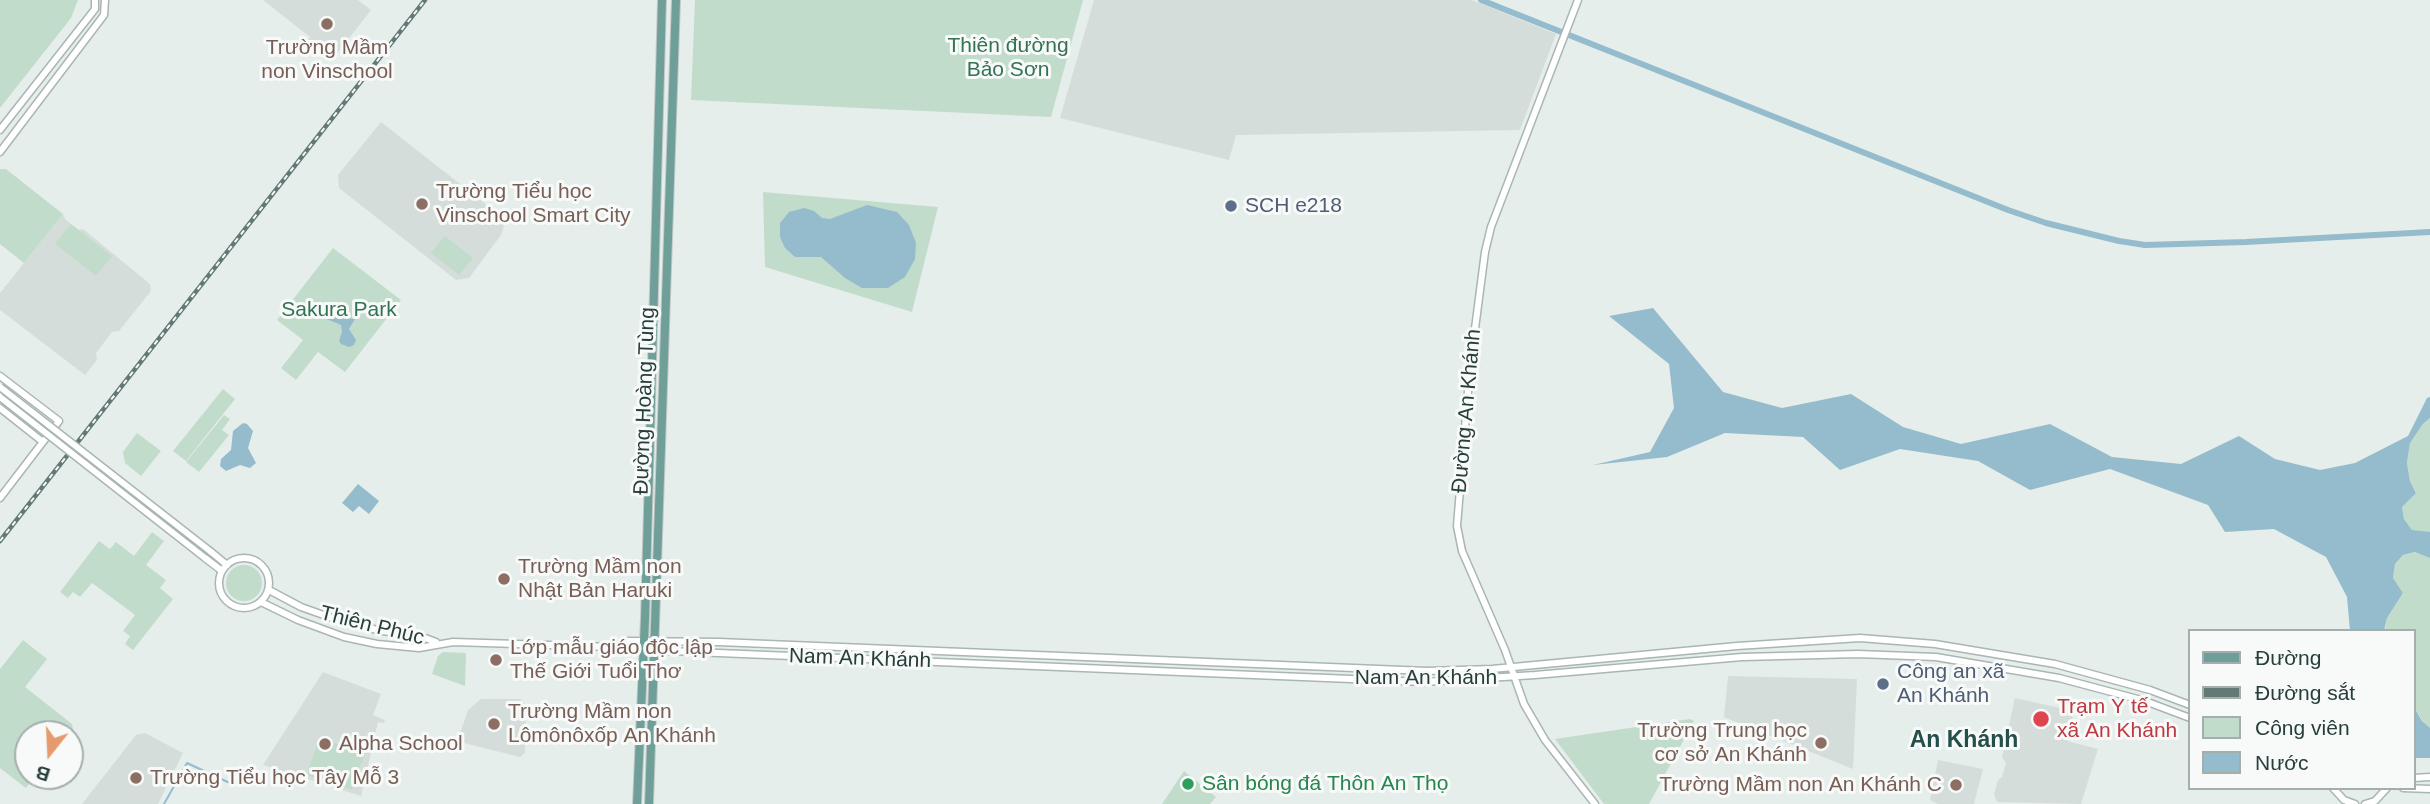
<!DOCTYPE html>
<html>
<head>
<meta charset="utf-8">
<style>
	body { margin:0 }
	#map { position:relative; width:2430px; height:804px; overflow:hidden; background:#e6eeeb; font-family:Helvetica,sans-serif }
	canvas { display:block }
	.legend { position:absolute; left:2188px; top:629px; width:228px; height:161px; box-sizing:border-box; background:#f7faf9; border:2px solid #a4afad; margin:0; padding:9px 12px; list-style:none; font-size:21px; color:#273e3b }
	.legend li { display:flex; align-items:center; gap:14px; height:35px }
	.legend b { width:35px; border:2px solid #a4afad }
	.north { position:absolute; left:14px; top:720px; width:70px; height:70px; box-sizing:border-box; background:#f7faf9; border:2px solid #a4afad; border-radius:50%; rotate:198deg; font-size:19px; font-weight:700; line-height:28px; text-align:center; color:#273e3b }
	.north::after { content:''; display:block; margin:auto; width:24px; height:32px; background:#e59b6d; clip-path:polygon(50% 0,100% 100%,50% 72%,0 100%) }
</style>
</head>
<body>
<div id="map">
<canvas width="2430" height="804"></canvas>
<ul class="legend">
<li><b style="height:9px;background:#6f9f99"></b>Đường</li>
<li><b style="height:9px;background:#627976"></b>Đường sắt</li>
<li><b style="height:19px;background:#c2dccc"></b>Công viên</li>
<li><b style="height:19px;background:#94bccd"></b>Nước</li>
</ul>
<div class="north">B</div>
</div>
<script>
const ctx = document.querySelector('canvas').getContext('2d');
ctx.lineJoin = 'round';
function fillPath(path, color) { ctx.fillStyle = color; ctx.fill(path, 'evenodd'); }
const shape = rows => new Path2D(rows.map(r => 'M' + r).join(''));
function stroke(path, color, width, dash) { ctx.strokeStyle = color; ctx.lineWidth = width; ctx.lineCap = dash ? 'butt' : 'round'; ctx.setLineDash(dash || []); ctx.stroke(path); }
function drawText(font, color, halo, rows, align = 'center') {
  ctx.font = font + ' Helvetica,sans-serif'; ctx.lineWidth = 6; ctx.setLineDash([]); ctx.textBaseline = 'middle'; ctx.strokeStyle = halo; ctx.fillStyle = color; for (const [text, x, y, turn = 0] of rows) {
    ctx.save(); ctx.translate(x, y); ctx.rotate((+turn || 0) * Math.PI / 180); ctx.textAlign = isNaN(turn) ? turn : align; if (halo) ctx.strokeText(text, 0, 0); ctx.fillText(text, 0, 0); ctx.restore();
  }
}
const built = shape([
	[263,0,358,0,371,10,336,55,328,58,310,44,308,40,310,37],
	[1094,0,1472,0,1556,34,1520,130,1236,135,1229,160,1060,118],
	[381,122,506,220,501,235,469,278,456,280,339,188,338,175],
	[63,214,65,219,71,224,79,230,83,229,150,284,151,291,119,331,112,332,96,353,97,360,85,375,0,310,0,293],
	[323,672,381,694,373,715,385,720,384,723,378,722,361,796,263,765],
	[1728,676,1857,679,1853,769,1724,717],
	[2015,698,2074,711,2067,741,2098,749,2081,804,1997,802,1994,794,1998,780,2002,777,2006,763,2002,757],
	[481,699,520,699,526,705,525,753,520,757,460,742,458,739,468,710],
	[145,733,183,753,158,804,82,804,136,735],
	[1938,760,1983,769,1974,804,1938,804,1930,800]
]);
const green = shape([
	[0,0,78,0,71,18,0,108],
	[695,0,1083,0,1051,117,691,100],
	[0,169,6,169,63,214,24,263,0,244],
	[763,192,938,207,912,312,765,267],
	[71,224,112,256,96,276,55,244],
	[445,236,473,258,459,275,431,253],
	[333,248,401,300,345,372,318,352,296,380,281,368,303,340,277,320],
	[223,389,235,399,186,461,173,451],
	[224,415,230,419,222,430,229,435,199,472,186,462],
	[2430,418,2430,532,2428,533,2412,530,2404,519,2402,507,2416,492,2410,481,2407,463,2410,443,2423,424],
	[137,433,161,451,141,476,125,463,123,452],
	[152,532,164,541,146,565,166,580,160,588,173,599,133,650,125,644,130,636,123,631,135,615,92,583,80,597,73,592,68,598,60,592,99,541,110,549,116,542,134,556],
	[2416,552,2430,558,2430,729,2424,723,2414,707,2414,631,2385,631,2387,618,2403,593,2393,578,2395,564,2403,555],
	'226 583a18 18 0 1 1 36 0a18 18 0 1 1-36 0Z',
	[23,640,47,659,25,687,72,724,73,729,69,734,28,734,28,776,35,776,26,788,0,768,0,669],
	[443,652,466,653,465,686,432,674,438,656],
	[1690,719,1694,721,1649,804,1604,804,1555,739],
	[319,738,365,753,352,790,307,775],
	[1184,771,1216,797,1210,804,1162,804]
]);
const water = shape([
	[867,205,897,212,909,225,916,243,915,259,905,277,888,288,862,288,845,278,821,257,795,257,785,248,780,237,780,223,789,212,804,208,814,211,822,218,830,219],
	[328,308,332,308,343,318,355,319,349,329,356,340,354,345,349,347,341,344,339,341,342,332,341,325,317,315],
	[1653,308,1723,392,1782,408,1851,394,1903,427,1961,444,2050,424,2112,457,2181,464,2239,436,2275,459,2320,470,2355,463,2408,436,2427,398,2430,397,2430,418,2423,424,2410,443,2407,463,2410,481,2416,493,2402,507,2404,519,2412,530,2430,532,2430,558,2415,552,2403,555,2395,564,2393,578,2403,593,2387,618,2384,631,2350,631,2347,597,2326,557,2274,529,2225,532,2208,505,2110,469,2030,490,1978,461,1900,449,1840,470,1803,437,1725,433,1667,457,1593,465,1650,452,1674,408,1669,364,1609,316],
	[243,423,247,424,253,431,248,448,256,463,250,468,240,465,226,471,220,466,221,459,231,450,233,431],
	[358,484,379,501,369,514,359,506,353,512,342,503],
	[2414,707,2422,721,2430,728,2430,758,2414,758]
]);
const stream = shape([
	[164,804,187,763,232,784,240,782]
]);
const canal = shape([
	[1481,0,2008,210,2046,223,2119,241,2145,245,2246,242,2430,232]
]);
const minor = shape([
	[1578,0,1491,227,1485,252,1470,367,1457,526,1462,551,1505,650,1524,704,1545,740,1595,804],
	[0,130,95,9,95,0],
	[0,152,104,15,105,0],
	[0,376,59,421,0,498],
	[0,408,43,442],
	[210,551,227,565],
	'219 583a25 25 0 1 1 50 0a25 25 0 1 1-50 0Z',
	[205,558,222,571],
	[269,590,301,607,346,623,382,631,417,635,436,642],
	[261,602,298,620,344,637,377,644,419,648,453,642,613,647,621,649,1424,682,1535,675,1742,657,1858,654,1936,657,2059,678,2145,701,2190,718],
	[613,647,628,641,719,642,1427,671,1492,669,1737,646,1860,638,1935,644,2055,664,2150,690,2190,705],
	[2414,778,2430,777],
	[2333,788,2344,800,2355,804],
	[2403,788,2430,789],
	[2365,804,2375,801,2387,788]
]);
const major = shape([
	[637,804,645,618,662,0],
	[649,804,676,0]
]);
const rail = shape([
	[0,541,425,0]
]);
const minorBridge = shape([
	[0,387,210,551],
	[0,397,205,558]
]);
const markers = [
	[327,24,7,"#8d6e63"],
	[422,204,7,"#8d6e63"],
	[1231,206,7,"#5c6f8a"],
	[504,579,7,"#8d6e63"],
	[496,660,7,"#8d6e63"],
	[1883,684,7,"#5c6f8a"],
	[2041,719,9,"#e0444e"],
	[494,724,7,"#8d6e63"],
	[1821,743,7,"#8d6e63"],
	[325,744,7,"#8d6e63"],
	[136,778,7,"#8d6e63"],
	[1188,784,7,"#2e9e5b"],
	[1956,785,7,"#8d6e63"]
];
const parkNames = [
	["Thiên đường",1008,46],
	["Bảo Sơn",1008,70],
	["Sakura Park",339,310]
];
const educationNames = [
	["Trường Mầm",327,48,"center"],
	["non Vinschool",327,72,"center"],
	["Trường Tiểu học",436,192],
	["Vinschool Smart City",436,216],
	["Trường Mầm non",518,567],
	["Nhật Bản Haruki",518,591],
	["Lớp mẫu giáo độc lập",510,648],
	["Thế Giới Tuổi Thơ",510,672],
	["Trường Mầm non",508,712],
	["Lômônôxốp An Khánh",508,736],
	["Trường Trung học",1807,731,"right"],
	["cơ sở An Khánh",1807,755,"right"],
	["Alpha School",339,744],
	["Trường Tiểu học Tây Mỗ 3",150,778],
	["Trường Mầm non An Khánh C",1942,785,"right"]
];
const serviceNames = [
	["SCH e218",1245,206],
	["Công an xã",1897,672],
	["An Khánh",1897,696]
];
const streetNames = [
	["Đường Hoàng Tùng",645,401,-88],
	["Đường An Khánh",1467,411,-85],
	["Thiên Phúc",372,626,14],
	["Nam An Khánh",860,659,2],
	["Nam An Khánh",1426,678]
];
const healthNames = [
	["Trạm Y tế",2057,707],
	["xã An Khánh",2057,731]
];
const leisureNames = [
	["Sân bóng đá Thôn An Thọ",1202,784]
];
const neighbourhoodNames = [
	["An Khánh",1964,741]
];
fillPath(built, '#d5dddb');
fillPath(green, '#c2dccc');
fillPath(water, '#94bccd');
stroke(stream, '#94bccd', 2);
stroke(canal, '#94bccd', 6);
stroke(minor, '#a9b6b3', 9);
stroke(major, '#c3c9c8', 10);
stroke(minor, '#fff', 6);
stroke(major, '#6f9f99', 8);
stroke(rail, '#627976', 4.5);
stroke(rail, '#f7faf9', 2, [5]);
stroke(minorBridge, '#a9b6b3', 9, []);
stroke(minorBridge, '#fff', 6);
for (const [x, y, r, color] of markers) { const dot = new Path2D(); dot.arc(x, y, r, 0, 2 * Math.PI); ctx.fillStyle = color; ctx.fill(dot); stroke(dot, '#f7faf9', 2.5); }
drawText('21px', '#347254', '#f7faf9', parkNames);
drawText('21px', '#785e54', '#f7faf9', educationNames, 'left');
drawText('21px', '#4e5e75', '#f7faf9', serviceNames, 'left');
drawText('21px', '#273e3b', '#f7faf9', streetNames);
drawText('21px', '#be3a42', '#f7faf9', healthNames, 'left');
drawText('21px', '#27864d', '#f7faf9', leisureNames, 'left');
drawText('bold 23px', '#244f4a', '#f7faf9', neighbourhoodNames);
</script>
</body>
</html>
